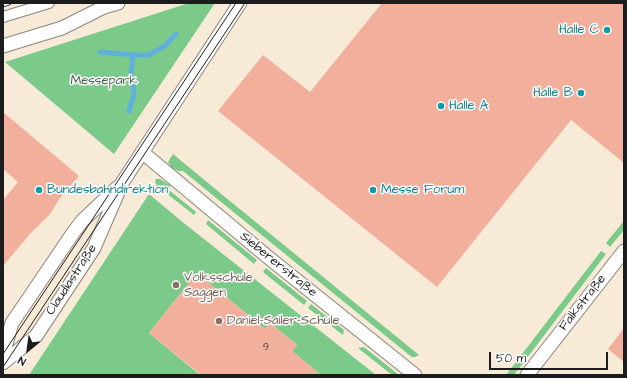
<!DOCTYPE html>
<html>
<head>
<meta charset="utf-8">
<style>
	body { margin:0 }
	#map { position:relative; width:627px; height:378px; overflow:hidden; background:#f7ebd8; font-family:"Architects Daughter",sans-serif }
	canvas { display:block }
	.frame { position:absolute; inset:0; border:4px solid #1c1c1c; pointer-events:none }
	.north { position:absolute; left:8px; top:330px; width:40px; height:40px; -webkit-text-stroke:3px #fff; paint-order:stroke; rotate:209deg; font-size:11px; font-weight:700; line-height:16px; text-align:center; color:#1c1c1c }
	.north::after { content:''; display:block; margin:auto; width:14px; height:18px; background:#1c1c1c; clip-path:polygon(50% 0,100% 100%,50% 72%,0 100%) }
	.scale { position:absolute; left:489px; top:352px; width:119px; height:18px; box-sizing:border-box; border:2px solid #1c1c1c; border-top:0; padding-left:5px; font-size:12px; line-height:14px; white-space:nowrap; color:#1c1c1c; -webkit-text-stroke:3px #fff; paint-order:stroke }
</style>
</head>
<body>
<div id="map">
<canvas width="627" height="378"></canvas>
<div class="frame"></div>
<div class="north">N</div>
<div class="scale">50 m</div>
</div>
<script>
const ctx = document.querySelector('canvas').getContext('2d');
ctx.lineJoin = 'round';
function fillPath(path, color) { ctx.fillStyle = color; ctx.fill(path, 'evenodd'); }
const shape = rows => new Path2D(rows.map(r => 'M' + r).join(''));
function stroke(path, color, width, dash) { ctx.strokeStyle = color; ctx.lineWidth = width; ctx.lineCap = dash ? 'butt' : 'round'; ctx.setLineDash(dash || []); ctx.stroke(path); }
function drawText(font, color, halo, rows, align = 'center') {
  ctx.font = font + ' "Architects Daughter",sans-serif'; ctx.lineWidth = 3; ctx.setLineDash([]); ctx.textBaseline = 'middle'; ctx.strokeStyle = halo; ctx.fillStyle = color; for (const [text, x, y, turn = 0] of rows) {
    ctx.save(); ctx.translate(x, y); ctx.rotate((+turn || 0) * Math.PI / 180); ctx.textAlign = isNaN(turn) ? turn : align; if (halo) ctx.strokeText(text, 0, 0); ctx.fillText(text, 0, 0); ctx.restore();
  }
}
const green = shape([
	[189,3,215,3,114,154,5,62],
	[173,154,225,197,419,355,415,357,412,357,408,354,183,171,178,171,171,167,168,162],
	[156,179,160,179,170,185,169,190,196,212,194,215,157,186,155,182],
	[149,194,185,224,376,375,321,375,292,351,297,345,270,323,265,329,197,273,149,333,200,375,29,375],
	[208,220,257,260,254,264,206,224],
	[623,222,624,223,624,230,610,247,606,243],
	[601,251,606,254,514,375,506,375],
	[266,268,307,301,304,305,263,272],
	[311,304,344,330,343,335,308,308],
	[364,347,399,375,392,375,358,348]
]);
const stream = shape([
	[100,52,133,55,149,55,166,45,176,34],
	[129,111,134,94,131,73,133,55]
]);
const building = shape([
	[382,3,624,3,624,163,571,120,437,287,218,111,263,55,310,92],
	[3,112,79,176,60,198,50,214,29,235,3,266,3,200,18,182,3,169],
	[197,273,265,329,270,323,297,345,292,351,321,375,201,375,149,333],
	[624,328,624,362,608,349]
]);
const pedestrian = shape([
	[3,17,49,3]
]);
const minor = shape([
	[3,46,62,28,104,7,118,3],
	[142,152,269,258,415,375],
	[3,354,12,323,73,233,82,221,118,187],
	[3,363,36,336,94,248,122,183,240,3],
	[527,375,624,251]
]);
const tram = shape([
	[3,354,236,3],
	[3,367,245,3]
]);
const rail = shape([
	[3,5,9,3]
]);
const markers = [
	[607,30,4,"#0f9aa8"],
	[581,93,4,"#0f9aa8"],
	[441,106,4,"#0f9aa8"],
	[39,190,4,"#0f9aa8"],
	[373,190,4,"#0f9aa8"],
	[176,285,4,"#8d6e63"],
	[219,321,4,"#8d6e63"]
];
const numberNames = [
	["9",266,348]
];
const cultureNames = [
	["Halle C",599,30,"right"],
	["Halle B",573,93,"right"],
	["Halle A",449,106],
	["Bundesbahndirektion",47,190],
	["Messe Forum",381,190]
];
const parkNames = [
	["Messepark",104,81]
];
const streetNames = [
	["Siebererstraße",278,265,39],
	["Claudiastraße",72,280,-57],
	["Falkstraße",583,303,-52]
];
const educationNames = [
	["Volksschule",184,278],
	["Saggen",184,293],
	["Daniel-Sailer-Schule",227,321]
];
fillPath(green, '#7bca8a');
stroke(stream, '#61b0db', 5);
fillPath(building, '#f2b09c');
stroke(pedestrian, '#8a847a', 12);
stroke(minor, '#8a847a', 15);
stroke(pedestrian, '#fff', 10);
stroke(minor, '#fff', 13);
stroke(tram, '#1c1c1c', 1);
stroke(rail, '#1c1c1c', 4.5);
stroke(rail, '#fff', 3, [9]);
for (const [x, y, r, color] of markers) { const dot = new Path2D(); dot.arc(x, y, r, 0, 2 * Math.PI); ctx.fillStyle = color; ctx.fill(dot); stroke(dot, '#fff', 1.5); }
drawText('11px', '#52413c', null, numberNames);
drawText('13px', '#0d838f', '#fff', cultureNames, 'left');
drawText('13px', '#426248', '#fff', parkNames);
drawText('13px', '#1c1c1c', '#fff', streetNames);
drawText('13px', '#785e54', '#fff', educationNames, 'left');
</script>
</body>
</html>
